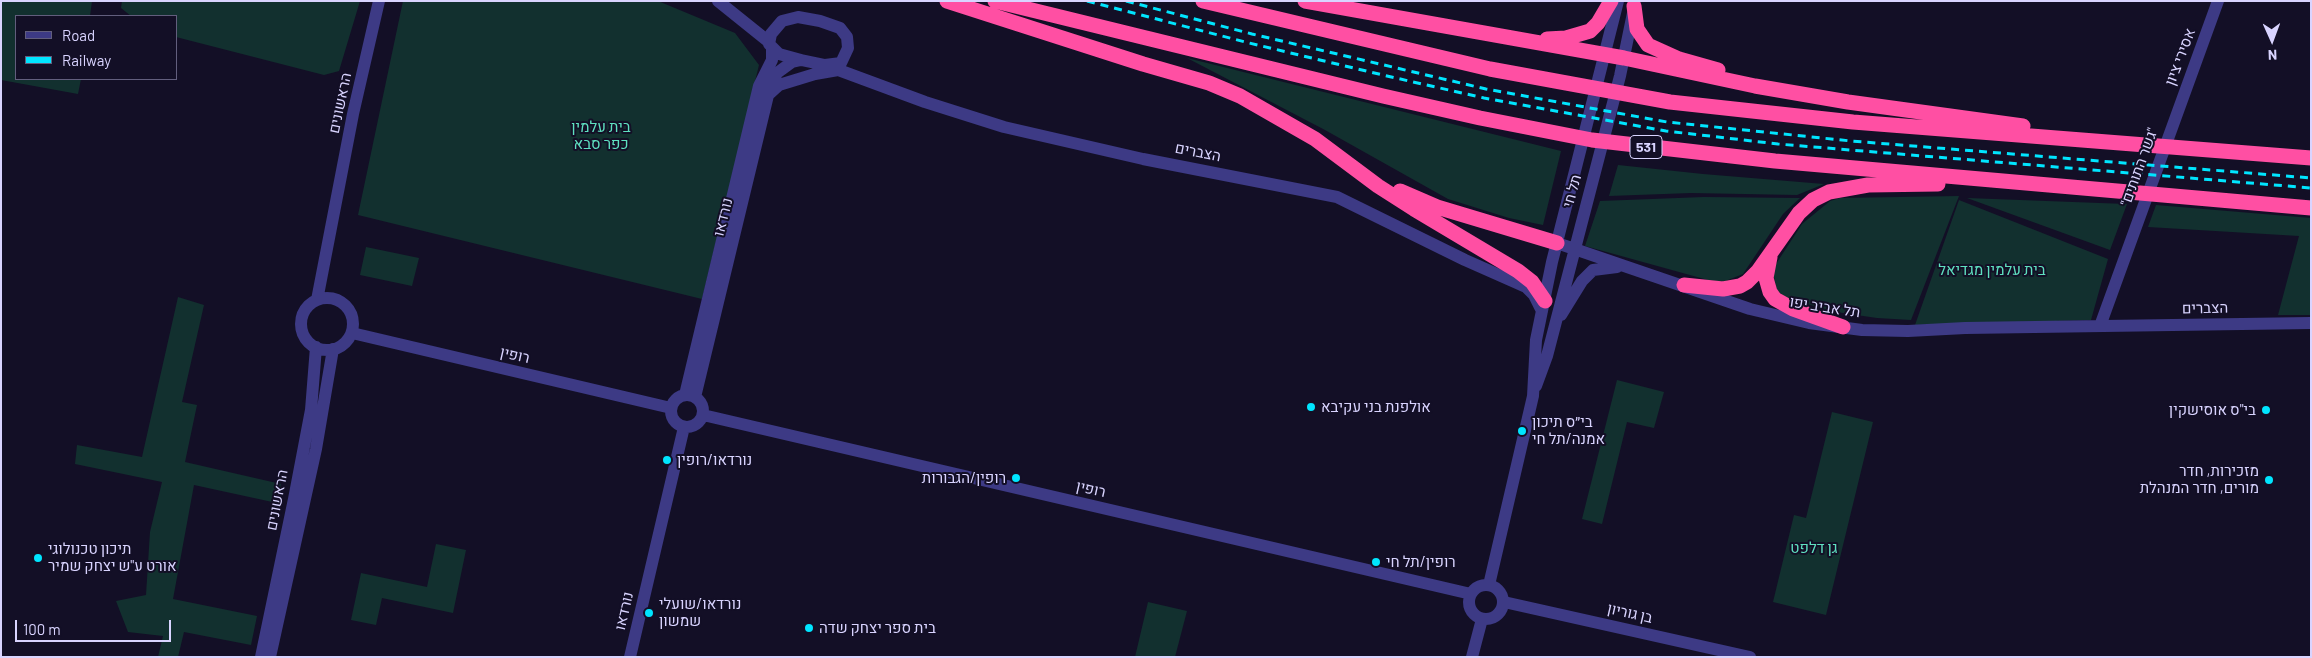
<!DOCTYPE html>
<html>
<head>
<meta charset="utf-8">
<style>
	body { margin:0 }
	#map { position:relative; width:2312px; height:658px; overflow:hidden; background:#130f26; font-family:Barlow,sans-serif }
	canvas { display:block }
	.frame { position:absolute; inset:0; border:2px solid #d9d4ff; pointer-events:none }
	.legend { position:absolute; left:15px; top:15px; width:162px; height:65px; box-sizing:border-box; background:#130f26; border:1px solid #625e7d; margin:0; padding:6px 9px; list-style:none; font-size:15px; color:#d9d4ff }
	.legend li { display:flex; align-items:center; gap:10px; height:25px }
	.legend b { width:25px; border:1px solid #625e7d }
	.north { position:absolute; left:2247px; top:15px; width:50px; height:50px; -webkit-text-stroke:4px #130f26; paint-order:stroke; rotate:178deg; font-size:14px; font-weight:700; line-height:20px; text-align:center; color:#d9d4ff }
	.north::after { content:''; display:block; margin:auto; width:18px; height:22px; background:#d9d4ff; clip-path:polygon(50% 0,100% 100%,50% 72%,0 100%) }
	.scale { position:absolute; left:15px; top:620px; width:156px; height:22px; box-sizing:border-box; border:2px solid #d9d4ff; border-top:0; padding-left:6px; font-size:15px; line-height:18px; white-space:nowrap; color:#d9d4ff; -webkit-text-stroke:4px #130f26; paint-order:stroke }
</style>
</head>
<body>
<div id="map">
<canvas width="2312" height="658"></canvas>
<div class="frame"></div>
<ul class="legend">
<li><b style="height:6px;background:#3d3a85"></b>Road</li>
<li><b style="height:6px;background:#00e5ff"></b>Railway</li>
</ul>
<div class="north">N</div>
<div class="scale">100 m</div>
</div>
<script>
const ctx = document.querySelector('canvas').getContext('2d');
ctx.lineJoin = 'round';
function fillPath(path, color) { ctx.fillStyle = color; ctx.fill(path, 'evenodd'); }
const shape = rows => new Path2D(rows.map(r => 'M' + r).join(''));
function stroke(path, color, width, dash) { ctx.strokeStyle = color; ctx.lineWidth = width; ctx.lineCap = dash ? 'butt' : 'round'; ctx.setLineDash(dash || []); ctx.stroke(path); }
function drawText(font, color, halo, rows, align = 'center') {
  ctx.font = font + ' Barlow,Heebo,sans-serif'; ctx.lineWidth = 4; ctx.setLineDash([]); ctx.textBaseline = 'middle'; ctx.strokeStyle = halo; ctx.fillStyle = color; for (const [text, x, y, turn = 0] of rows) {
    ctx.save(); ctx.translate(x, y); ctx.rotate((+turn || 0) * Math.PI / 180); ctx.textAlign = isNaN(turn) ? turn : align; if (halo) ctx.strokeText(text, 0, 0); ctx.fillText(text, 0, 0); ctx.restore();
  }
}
const green = shape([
	[1,1,92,1,90,16,16,16,16,79,81,79,78,94,1,80],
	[122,1,360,1,339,71,324,75,176,37,176,16,131,16,121,8],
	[403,1,658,1,735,33,759,65,702,299,358,215],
	[1187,58,1561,151,1543,225,1509,218,1448,199,1325,130],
	[1618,165,1703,174,1824,184,1797,195,1691,193,1609,196],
	[1959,196,1911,320,1877,318,1836,312,1785,298,1777,290,1773,273,1774,267,1802,224,1830,201,1840,198],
	[1704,197,1800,198,1783,214,1743,274,1723,282,1708,280,1585,246,1600,201],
	[1967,198,2126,204,2127,204,2110,250],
	[1959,200,2108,259,2091,320,1915,325],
	[2156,205,2311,218,2311,315,2278,315,2299,236,2148,227],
	[366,247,419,258,412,286,360,275],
	[178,297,204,305,182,402,197,405,185,462,281,484,277,503,194,485,173,599,257,616,251,645,184,632,178,657,158,657,163,636,128,632,116,601,146,595,150,532,162,482,75,464,77,445,142,457],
	[1617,380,1664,392,1654,428,1627,422,1602,524,1582,519],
	[1832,412,1873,422,1826,615,1773,602,1794,515,1806,518],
	[436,544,466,550,453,613,382,598,376,625,351,620,361,573,427,587],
	[1148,602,1187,611,1175,657,1135,657]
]);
const tertiary = shape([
	[718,1,769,42],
	[825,65,925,102,1004,127,1143,159,1337,197,1465,260,1526,287,1534,295,1542,311],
	[768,95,779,85,815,74,838,70],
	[1557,243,1750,309,1809,323,1862,330,1908,331,1965,328,2311,323],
	'301 324a26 26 0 1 1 52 0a26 26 0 1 1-52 0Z',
	[317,300,353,114,379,1],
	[1561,315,1582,281,1593,270,1617,267],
	[2100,326,2218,1],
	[352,333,671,408],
	[1536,386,1547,356,1620,76,1633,13],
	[685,395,759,86,772,60,772,48],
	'671 411a16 16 0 1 1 32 0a16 16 0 1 1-32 0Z',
	[695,397,770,87,777,73,792,62,801,60,825,65,841,63,848,48,847,37,840,28,820,21,798,17,782,21,771,34,769,44,779,54,801,60],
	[703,415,1471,594],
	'1469 602a17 17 0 1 1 34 0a17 17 0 1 1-34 0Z',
	[1489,585,1533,396,1536,340,1552,262,1618,1],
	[1504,602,1750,657],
	[261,657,294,499,311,410,316,347],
	[270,657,316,449,333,349],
	[630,657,684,427],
	[1472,657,1482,619]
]);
const motorway = shape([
	[947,1,1143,64,1209,83,1240,96,1315,139,1378,186,1414,209,1518,271,1532,282,1545,301],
	[995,1,1383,96,1480,118,1592,140,1775,161,2311,208],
	[1203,1,1490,69,1670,102,1853,122,2311,158],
	[1305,1,1624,58,1755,86,1848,102,2023,126],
	[1634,6,1637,29,1648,45,1679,59,1718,70],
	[1547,39,1566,38,1590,31,1598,23,1611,1],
	[1400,191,1437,207,1557,243],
	[1770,257,1766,278,1770,292,1775,299,1793,309,1843,327],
	[1684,285,1723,289,1740,286,1747,282,1758,271,1799,213,1813,200,1829,192,1868,185,1938,184]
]);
const rail = shape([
	[1087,1,1249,43,1387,76,1484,98,1666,131,1778,144,2311,188],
	[1126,1,1252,34,1486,89,1667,122,1851,141,2311,178]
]);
const markers = [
	[1311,407,5,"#00e5ff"],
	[2266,410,5,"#00e5ff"],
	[1522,431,5,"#00e5ff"],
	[667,460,5,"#00e5ff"],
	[1016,478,5,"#00e5ff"],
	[2269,480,5,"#00e5ff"],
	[38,558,5,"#00e5ff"],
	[1376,562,5,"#00e5ff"],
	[649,613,5,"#00e5ff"],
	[809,628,5,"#00e5ff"]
];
const shields = [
	[1646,147,32]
];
const shieldNames = [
	["531",1646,147]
];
const streetNames = [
	["אסירי ציון",2180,57,-69],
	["הראשונים",340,103,-78],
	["הצברים",1198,152,11],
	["\"גשר התותים\"",2139,167,-70],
	["תל חי",1572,191,-74],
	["נורדאו",723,217,-76],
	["תל אביב יפו",1825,307,9],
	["הצברים",2205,308,-1],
	["רופין",515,355,13],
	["רופין",1091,489,13],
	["הראשונים",277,500,-79],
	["נורדאו",624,611,-77],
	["בן גוריון",1630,613,13]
];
const parkNames = [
	["בית עלמין",601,127],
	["כפר סבא",601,144],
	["בית עלמין מגדיאל",1992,270],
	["גן דלפט",1814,548]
];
const poiNames = [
	["אולפנת בני עקיבא",1321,407],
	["בי\"ס אוסישקין",2256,410,"right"],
	["בי״ס תיכון",1532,422],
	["אמנה/תל חי",1532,439],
	["נורדאו/רופין",677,460],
	["מזכירות, חדר",2259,471,"right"],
	["מורים, חדר המנהלת",2259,488,"right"],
	["רופין/הגבורות",1006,478,"right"],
	["תיכון טכנולוגי",48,549],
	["אורט ע\"ש יצחק שמיר",48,566],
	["רופין/תל חי",1386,562],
	["נורדאו/שועלי",659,604],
	["שמשון",659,621],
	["בית ספר יצחק שדה",819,628]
];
fillPath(green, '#12302f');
stroke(tertiary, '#3d3a85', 12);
stroke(motorway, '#ff4fa3', 15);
stroke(rail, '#00e5ff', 3, [8, 6]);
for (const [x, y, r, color] of markers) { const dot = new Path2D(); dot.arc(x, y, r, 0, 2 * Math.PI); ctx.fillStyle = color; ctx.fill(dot); stroke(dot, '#130f26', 2); }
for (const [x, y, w] of shields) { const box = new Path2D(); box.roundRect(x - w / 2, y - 11.5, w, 23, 4); ctx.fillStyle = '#130f26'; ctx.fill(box); stroke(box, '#d9d4ff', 1); }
drawText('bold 14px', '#d9d4ff', null, shieldNames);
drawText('15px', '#d9d4ff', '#130f26', streetNames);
drawText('15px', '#5fe0c0', '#130f26', parkNames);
drawText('15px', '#d9d4ff', '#130f26', poiNames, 'left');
</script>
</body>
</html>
